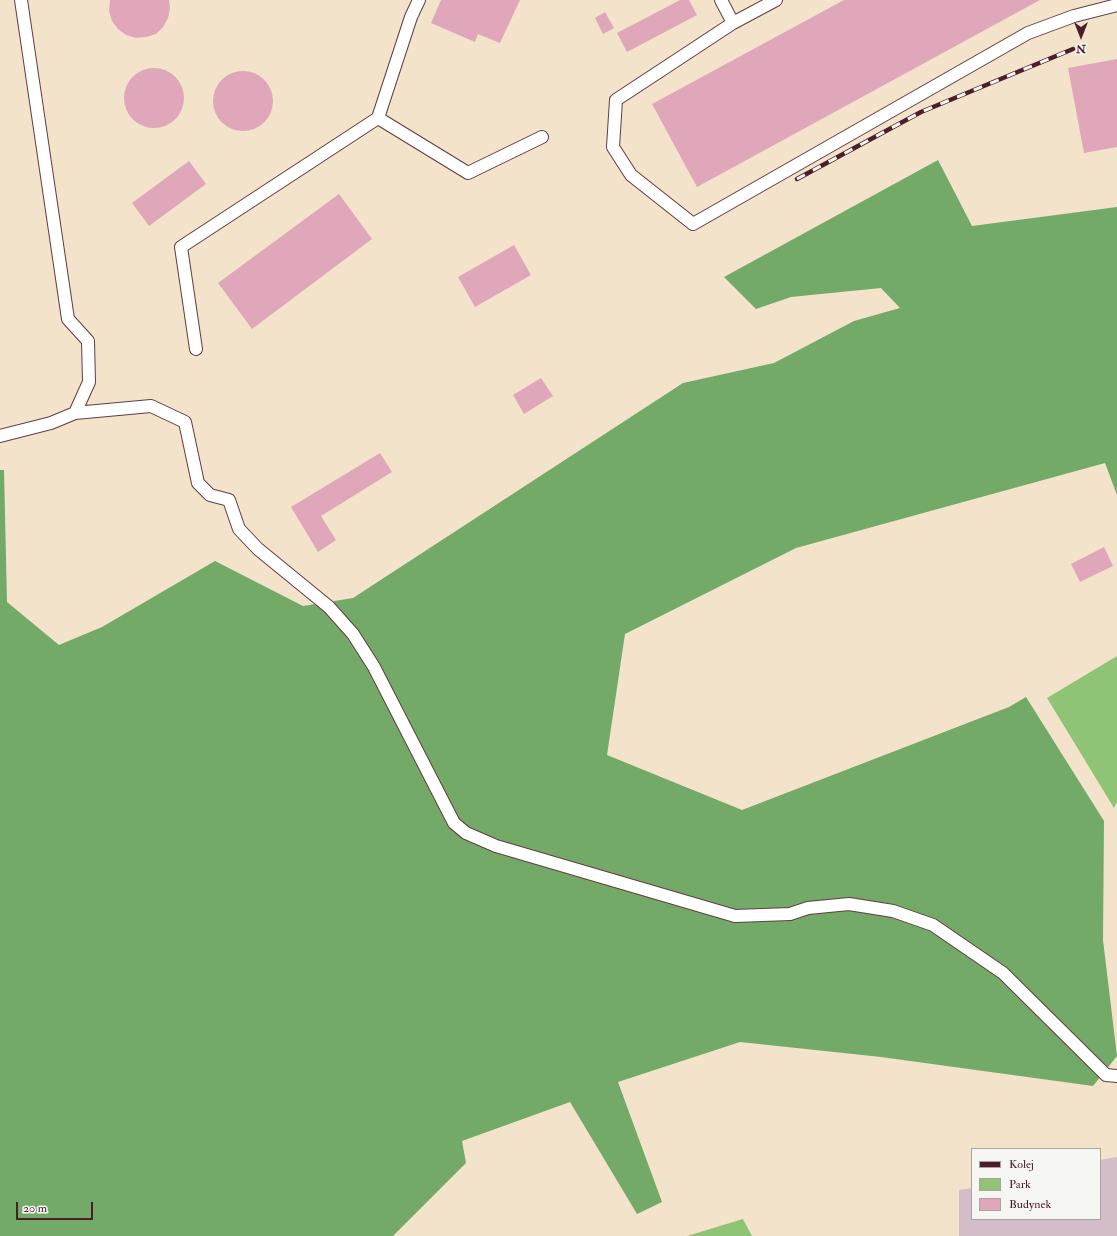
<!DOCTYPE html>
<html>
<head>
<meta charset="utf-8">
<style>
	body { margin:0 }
	#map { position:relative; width:1117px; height:1236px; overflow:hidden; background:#f2e3ca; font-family:"IM FELL Double Pica",serif }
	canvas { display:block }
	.legend { position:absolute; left:971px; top:1148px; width:130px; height:72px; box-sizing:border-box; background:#f6f6f2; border:1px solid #b1a0a2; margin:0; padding:5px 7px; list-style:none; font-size:12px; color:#4a1f2b }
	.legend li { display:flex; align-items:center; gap:8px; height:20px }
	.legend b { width:20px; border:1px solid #b1a0a2 }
	.north { position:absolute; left:1061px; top:16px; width:40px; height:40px; -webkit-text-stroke:3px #f6f6f2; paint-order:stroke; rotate:180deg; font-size:11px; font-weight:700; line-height:16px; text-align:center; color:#4a1f2b }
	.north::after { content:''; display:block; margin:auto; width:14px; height:18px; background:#4a1f2b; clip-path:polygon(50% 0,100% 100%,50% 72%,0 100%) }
	.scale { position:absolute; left:16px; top:1202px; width:77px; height:18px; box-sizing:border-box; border:2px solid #4a1f2b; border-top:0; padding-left:5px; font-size:12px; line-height:14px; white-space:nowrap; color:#4a1f2b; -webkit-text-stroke:3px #f6f6f2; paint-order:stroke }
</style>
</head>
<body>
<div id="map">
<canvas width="1117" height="1236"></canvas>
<ul class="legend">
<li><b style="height:5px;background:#4a1f2b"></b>Kolej</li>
<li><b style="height:11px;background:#8fc476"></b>Park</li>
<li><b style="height:11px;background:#e0a7ba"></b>Budynek</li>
</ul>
<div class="north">N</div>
<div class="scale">20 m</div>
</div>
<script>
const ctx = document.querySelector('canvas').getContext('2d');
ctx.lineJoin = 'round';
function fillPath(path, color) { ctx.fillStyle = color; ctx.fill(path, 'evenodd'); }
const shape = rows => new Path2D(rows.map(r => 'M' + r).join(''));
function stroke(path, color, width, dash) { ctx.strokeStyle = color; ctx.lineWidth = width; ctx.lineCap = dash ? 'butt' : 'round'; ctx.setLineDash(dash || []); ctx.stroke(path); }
const industrial = shape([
	[1117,1157,1117,1236,959,1236,959,1190,972,1188,972,1219,1100,1219,1100,1160]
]);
const green = shape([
	[1117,656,1117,802,1114,808,1047,698],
	[743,1219,752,1236,687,1236]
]);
const forest = shape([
	[938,160,972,226,1117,207,1117,495,1105,463,796,548,625,634,607,755,742,810,1009,707,1026,697,1104,821,1103,940,1117,1056,1093,1086,881,1057,740,1042,618,1082,662,1202,637,1214,570,1102,462,1141,466,1163,393,1236,0,1236,0,470,4,470,7,602,59,645,102,627,215,561,303,606,353,598,683,383,774,363,854,321,900,308,881,288,791,297,756,309,724,277]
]);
const building = shape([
	[110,0,169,0,170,8,168,18,163,27,156,34,146,37,136,38,126,35,118,29,112,21,109,11],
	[441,0,520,0,500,43,478,34,475,42,431,23],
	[680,0,689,0,697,15,627,52,617,33],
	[844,0,1040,0,697,187,652,104],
	[605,12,614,28,603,34,595,18],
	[1117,59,1117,147,1084,153,1068,68],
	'124 98a30 30 0 1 1 60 0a30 30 0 1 1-60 0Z',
	'213 101a30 30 0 1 1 60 0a30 30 0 1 1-60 0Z',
	[189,161,206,184,149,226,132,203],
	[339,194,372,239,252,329,218,283],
	[514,245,531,275,475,307,458,277],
	[541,378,553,396,524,414,513,395],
	[380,453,392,472,321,516,336,540,318,552,291,507],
	[1104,547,1113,566,1080,582,1071,564]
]);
const lane = shape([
	[21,0,68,319,88,341,89,382,75,413],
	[721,0,733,23],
	[776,0,733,23,616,100,613,147,631,175,693,224,1028,33,1074,16,1117,5],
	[378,118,411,17,419,0],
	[196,349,181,247,378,118,468,173,542,137],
	[0,436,51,423,75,413,151,406,185,422,198,483,210,495,229,500,239,529,258,549,329,607,353,634,374,667,454,823,466,833,496,846,735,916,790,914,808,908,849,904,893,911,933,925,1003,973,1106,1075,1117,1076]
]);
const rail = shape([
	[797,179,921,112,1073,49]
]);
fillPath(industrial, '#d2bdc8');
fillPath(green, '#8fc476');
fillPath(forest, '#73aa67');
fillPath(building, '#e0a7ba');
stroke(lane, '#633c43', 14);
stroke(lane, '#fff', 12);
stroke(rail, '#4a1f2b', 4.5);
stroke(rail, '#f6f6f2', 3, [9]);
</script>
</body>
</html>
